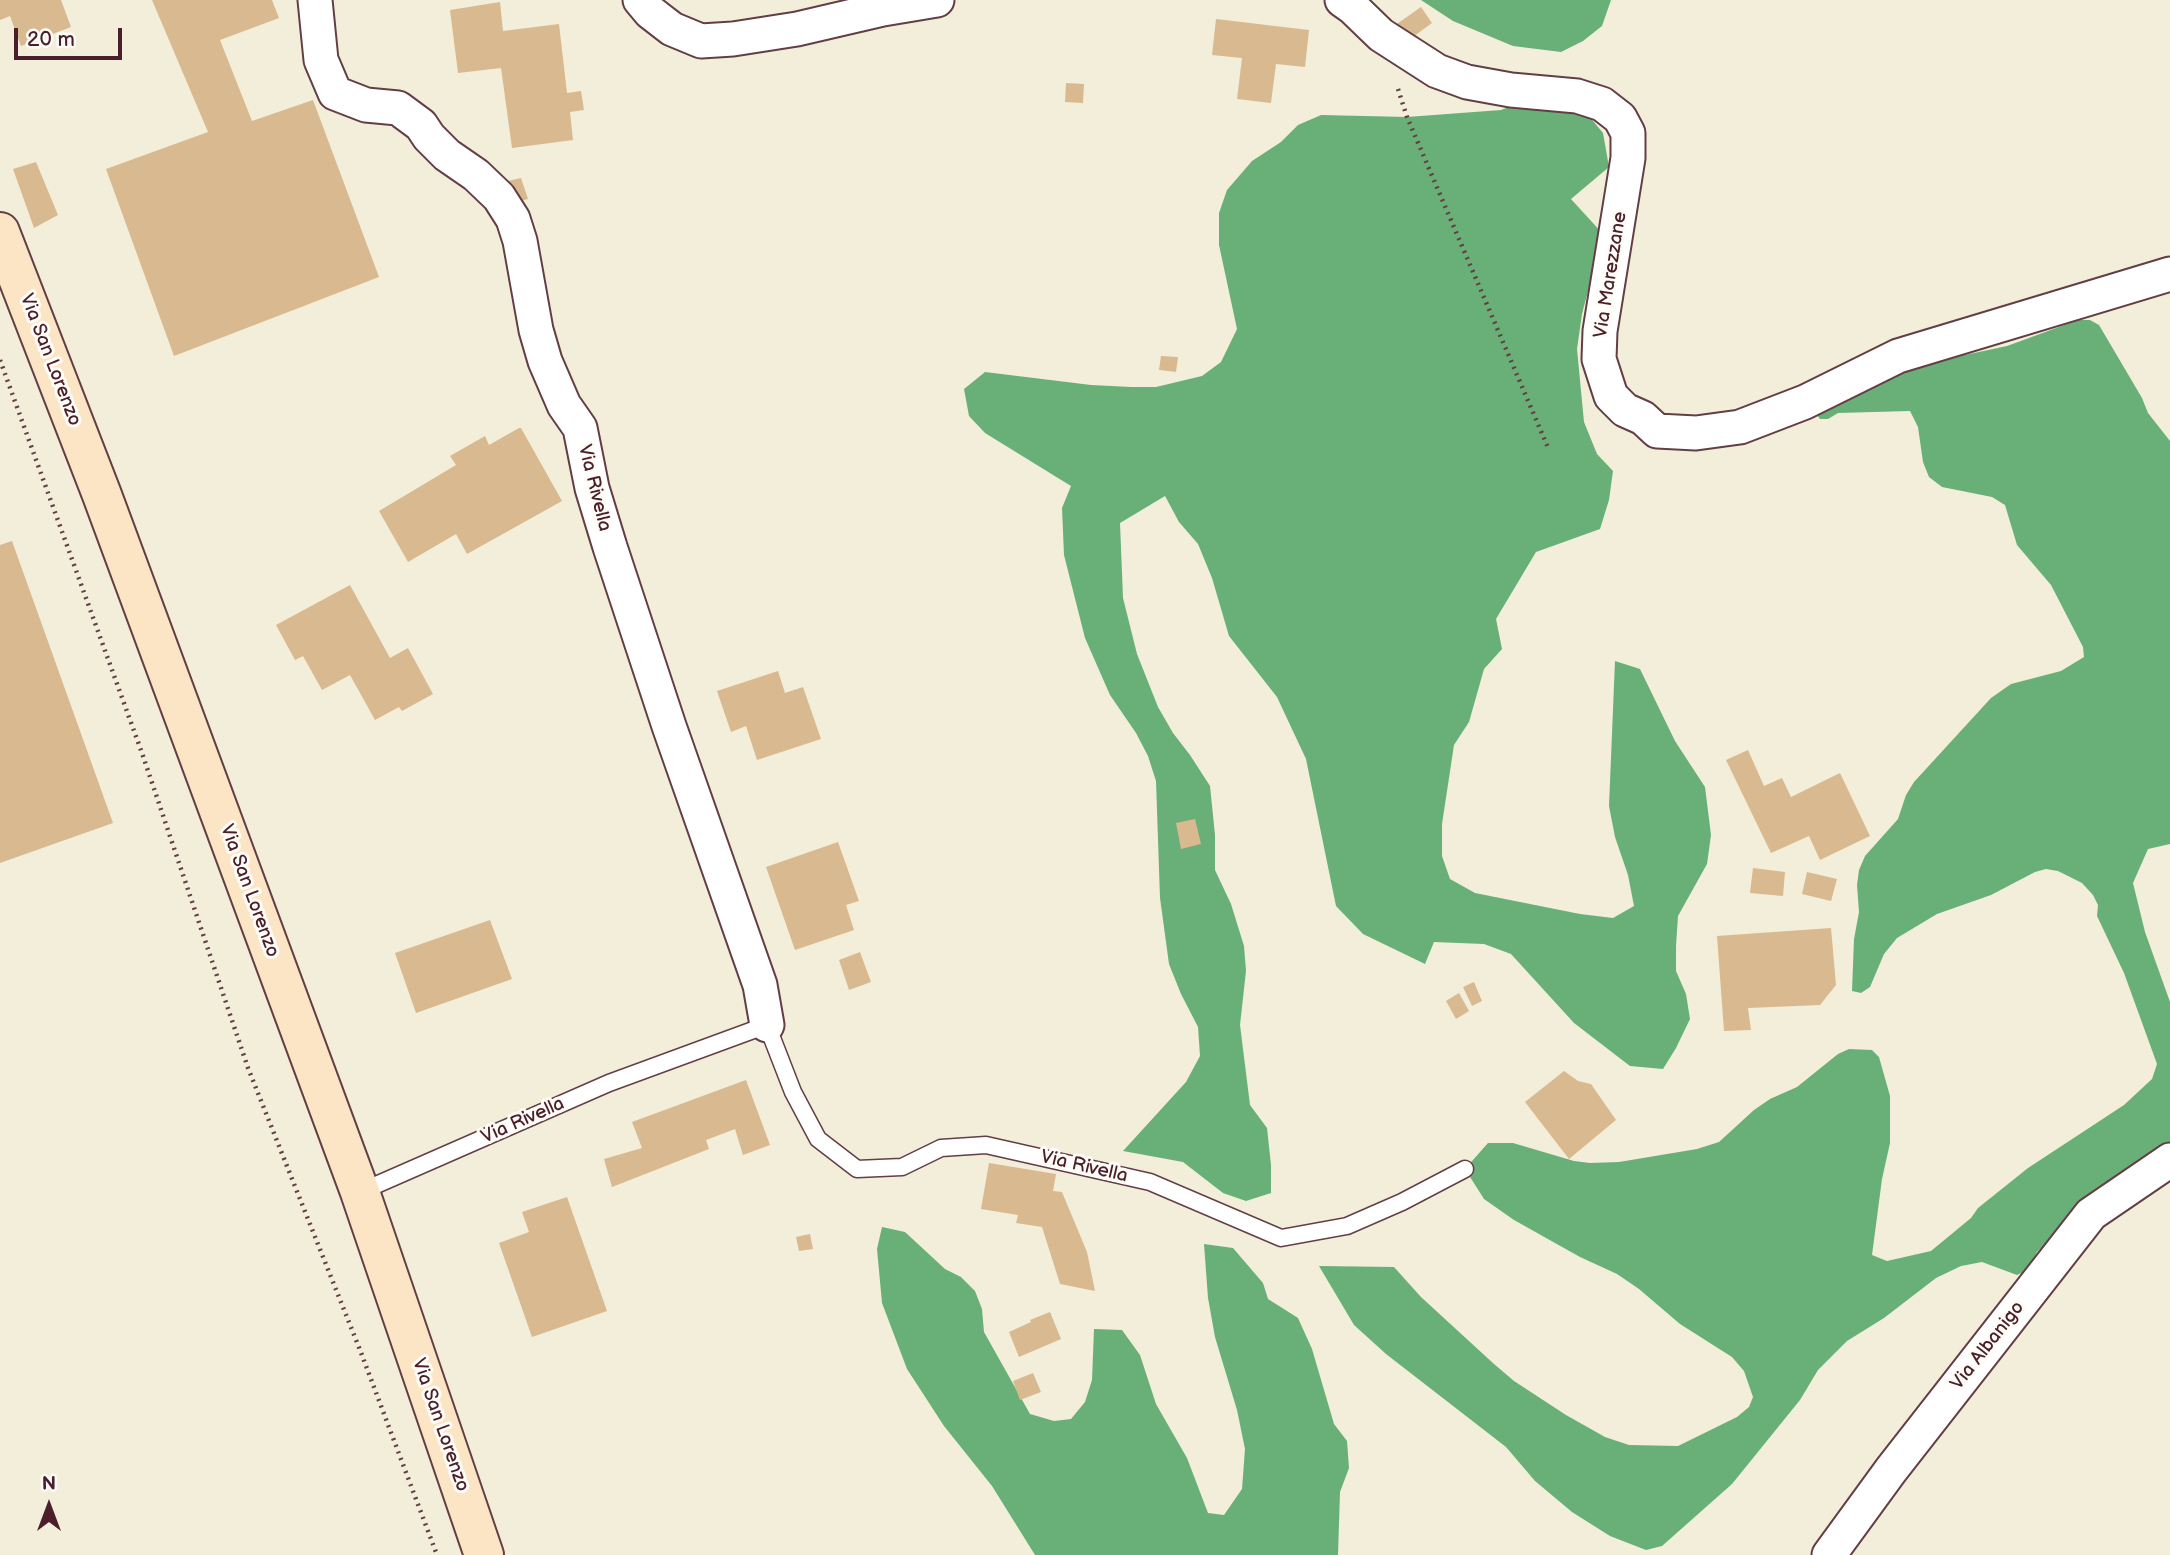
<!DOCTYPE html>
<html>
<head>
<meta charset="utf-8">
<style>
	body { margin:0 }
	#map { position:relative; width:2170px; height:1555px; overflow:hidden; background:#f2eeda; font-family:"Balsamiq Sans",sans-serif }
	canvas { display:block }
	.north { position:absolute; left:14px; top:1471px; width:70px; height:70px; -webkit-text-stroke:5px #fdfcf7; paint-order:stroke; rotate:0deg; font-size:19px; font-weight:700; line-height:28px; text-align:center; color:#4a1f2b }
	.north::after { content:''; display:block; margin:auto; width:24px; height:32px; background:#4a1f2b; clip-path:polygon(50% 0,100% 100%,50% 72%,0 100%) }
	.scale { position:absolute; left:14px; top:28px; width:108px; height:32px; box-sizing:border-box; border:4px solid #4a1f2b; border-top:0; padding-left:9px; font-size:21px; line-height:24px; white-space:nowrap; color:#4a1f2b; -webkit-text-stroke:5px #fdfcf7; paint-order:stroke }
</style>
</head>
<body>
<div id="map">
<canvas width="2170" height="1555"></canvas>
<div class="north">N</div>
<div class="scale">20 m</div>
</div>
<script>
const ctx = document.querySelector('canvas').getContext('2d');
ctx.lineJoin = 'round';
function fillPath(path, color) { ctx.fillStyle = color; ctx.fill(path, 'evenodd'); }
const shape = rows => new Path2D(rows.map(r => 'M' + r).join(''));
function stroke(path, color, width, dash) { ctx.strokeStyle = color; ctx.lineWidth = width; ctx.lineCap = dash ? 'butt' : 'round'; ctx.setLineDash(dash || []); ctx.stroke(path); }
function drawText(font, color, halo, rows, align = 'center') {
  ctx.font = font + ' "Balsamiq Sans",sans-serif'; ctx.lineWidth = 6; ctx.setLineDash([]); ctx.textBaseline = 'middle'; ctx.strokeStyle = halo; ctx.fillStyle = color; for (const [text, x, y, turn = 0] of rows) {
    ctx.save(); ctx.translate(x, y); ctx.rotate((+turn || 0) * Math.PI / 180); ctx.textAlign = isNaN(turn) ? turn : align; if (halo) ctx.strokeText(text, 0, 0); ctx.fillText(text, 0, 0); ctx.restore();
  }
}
const forest = shape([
	[1421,0,1611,0,1602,26,1583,41,1561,52,1513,46,1453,21],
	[1529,99,1579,104,1603,133,1609,167,1571,199,1603,234,1582,314,1577,349,1584,422,1597,454,1613,471,1609,500,1600,529,1536,552,1496,619,1502,649,1484,669,1469,722,1454,745,1442,824,1442,856,1450,879,1475,893,1580,914,1613,918,1634,906,1628,875,1615,837,1609,806,1615,661,1640,669,1675,741,1705,787,1711,835,1707,864,1678,916,1676,946,1676,971,1686,994,1690,1019,1676,1048,1663,1069,1630,1066,1574,1023,1511,954,1484,944,1434,942,1425,964,1363,934,1336,906,1306,759,1277,697,1229,636,1212,578,1198,544,1179,522,1165,496,1120,523,1123,598,1137,654,1158,707,1173,733,1190,755,1210,786,1215,835,1215,870,1231,904,1244,946,1246,971,1240,1025,1250,1105,1267,1128,1271,1165,1271,1193,1246,1201,1223,1193,1183,1162,1123,1151,1186,1082,1200,1056,1198,1027,1181,994,1169,964,1160,898,1156,781,1148,756,1136,733,1110,695,1085,638,1064,555,1062,508,1071,486,985,433,969,416,964,389,985,372,1091,385,1131,387,1156,387,1202,376,1221,362,1237,329,1219,245,1219,213,1227,190,1252,161,1281,142,1298,125,1321,115,1407,117,1501,110],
	[2078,320,2090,320,2099,325,2142,398,2148,413,2170,441,2170,844,2148,849,2133,883,2145,932,2170,1002,2170,1146,2060,1231,2037,1252,2029,1270,2017,1275,1982,1262,1961,1266,1936,1278,1884,1318,1847,1341,1818,1370,1800,1400,1732,1484,1662,1546,1646,1550,1610,1536,1572,1512,1535,1481,1506,1447,1386,1354,1354,1325,1319,1266,1394,1267,1421,1297,1494,1364,1514,1381,1566,1415,1605,1437,1629,1445,1678,1446,1737,1417,1749,1407,1753,1397,1744,1371,1732,1357,1680,1324,1639,1289,1617,1274,1580,1257,1514,1220,1484,1199,1465,1169,1488,1143,1513,1143,1574,1161,1590,1163,1619,1162,1697,1149,1719,1142,1754,1110,1770,1099,1797,1087,1838,1054,1849,1049,1872,1050,1879,1057,1890,1096,1890,1143,1882,1179,1872,1255,1887,1261,1931,1251,1971,1218,1978,1208,2028,1168,2124,1105,2152,1079,2157,1064,2124,973,2097,916,2098,905,2093,895,2082,883,2058,871,2046,869,2035,872,1991,895,1937,914,1897,938,1884,954,1870,987,1861,993,1852,991,1854,939,1859,912,1857,885,1859,870,1865,856,1898,819,1906,795,1914,782,1991,698,2011,684,2061,671,2084,657,2083,647,2051,585,2017,545,2005,505,1992,497,1942,487,1929,477,1923,462,1918,427,1910,411,1838,413,1828,419,1820,419,1814,411,1817,402,1932,362,2007,346],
	[882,1227,905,1232,945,1269,961,1277,975,1291,982,1309,984,1332,1030,1414,1054,1421,1071,1419,1085,1402,1092,1380,1094,1329,1122,1330,1140,1355,1156,1404,1187,1458,1208,1513,1224,1515,1242,1489,1245,1449,1237,1410,1215,1337,1208,1298,1204,1244,1233,1248,1263,1283,1268,1299,1298,1318,1312,1349,1334,1424,1347,1441,1349,1468,1340,1492,1338,1555,1035,1555,992,1486,944,1426,907,1369,882,1303,877,1249]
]);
const building = shape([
	[0,0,61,0,71,27,21,46,10,16,0,20],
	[152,0,272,0,279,18,220,40,252,121,313,100,379,277,174,356,106,169,208,132],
	[500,2,503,31,559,24,567,93,581,91,584,110,570,112,573,140,512,148,501,68,458,73,450,10],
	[1421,7,1432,23,1406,42,1394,26],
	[1216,19,1309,30,1305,67,1276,64,1271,103,1237,99,1242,58,1212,55],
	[1066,83,1084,84,1083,103,1065,102],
	[36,162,58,215,34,228,13,169],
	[521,178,528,199,509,204,504,182],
	[1161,356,1178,357,1176,372,1159,370],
	[519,428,521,428,562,501,467,554,456,534,408,562,379,511,456,465,450,456,485,436,489,445],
	[12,541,113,823,0,863,0,545],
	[350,585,390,658,408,648,433,694,402,711,399,707,375,720,350,675,322,690,303,656,295,660,276,625],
	[778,671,785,693,803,687,821,739,757,760,746,726,731,732,717,691],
	[1748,750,1764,786,1782,778,1791,797,1840,773,1870,836,1820,860,1809,836,1771,853,1726,760],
	[1195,819,1201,844,1181,849,1176,823],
	[838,842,859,901,846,905,854,930,795,950,766,867],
	[1753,868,1785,872,1783,896,1750,893],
	[1807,872,1837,879,1831,901,1802,894],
	[490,920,512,979,416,1013,395,953],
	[1831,928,1836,985,1820,1005,1748,1008,1751,1030,1724,1031,1717,936],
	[860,952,871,982,849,990,839,960],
	[1474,982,1482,1001,1472,1006,1463,987],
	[1459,993,1469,1011,1456,1019,1446,1001],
	[1564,1071,1578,1081,1591,1084,1616,1120,1569,1159,1525,1102],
	[746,1080,770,1145,743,1155,735,1129,706,1140,709,1149,612,1187,604,1159,642,1148,632,1122],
	[989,1163,1056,1174,1053,1191,1062,1192,1087,1252,1095,1291,1060,1284,1042,1227,1016,1223,1018,1215,981,1209],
	[567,1197,607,1311,532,1337,499,1243,529,1232,522,1212],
	[810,1234,813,1249,799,1251,796,1237],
	[1050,1312,1061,1339,1019,1357,1009,1332,1031,1322,1030,1320],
	[1033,1373,1041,1392,1020,1400,1013,1381]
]);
const path = shape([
	[1398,89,1407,117,1549,450],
	[0,360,142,753,248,1068,360,1350,437,1555]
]);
const lane = shape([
	[360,1192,609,1083,767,1025,793,1092,818,1139,857,1169,902,1167,941,1148,986,1145,1150,1182,1281,1238,1347,1226,1402,1202,1465,1169]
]);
const street = shape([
	[315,0,321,60,335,93,366,105,398,108,421,125,429,137,447,155,476,175,499,197,513,219,520,241,536,330,545,361,564,405,580,428,592,488,610,547,669,726,760,985,767,1025],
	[640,0,650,12,672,29,701,41,733,39,797,29,883,9,937,0],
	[1342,0,1352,7,1381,35,1437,71,1467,82,1511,90,1577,96,1602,104,1620,118,1628,133,1628,158,1600,331,1599,359,1611,396,1625,410,1643,418,1657,431,1696,433,1740,427,1805,402,1898,356,2170,274],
	[1829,1555,1891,1470,2091,1214,2170,1160]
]);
const secondary = shape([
	[0,232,102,495,360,1192,484,1555]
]);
const streetNames = [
	["Via Marezzane",1611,275,-81],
	["Via San Lorenzo",50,360,69],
	["Via Rivella",594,488,76],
	["Via San Lorenzo",249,891,70],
	["Via Rivella",523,1121,-24],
	["Via Rivella",1084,1167,13],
	["Via Albanigo",1988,1346,-52],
	["Via San Lorenzo",440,1425,71]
];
fillPath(forest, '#68b077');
fillPath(building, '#d9b98f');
stroke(lane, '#633e45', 19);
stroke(street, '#633e45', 37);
stroke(secondary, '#633e45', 42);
stroke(path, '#633e45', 4.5, [2, 5]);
stroke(lane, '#fff', 16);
stroke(street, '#fff', 33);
stroke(secondary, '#fce5c4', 38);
drawText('19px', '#4a1f2b', '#fdfcf7', streetNames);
</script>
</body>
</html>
